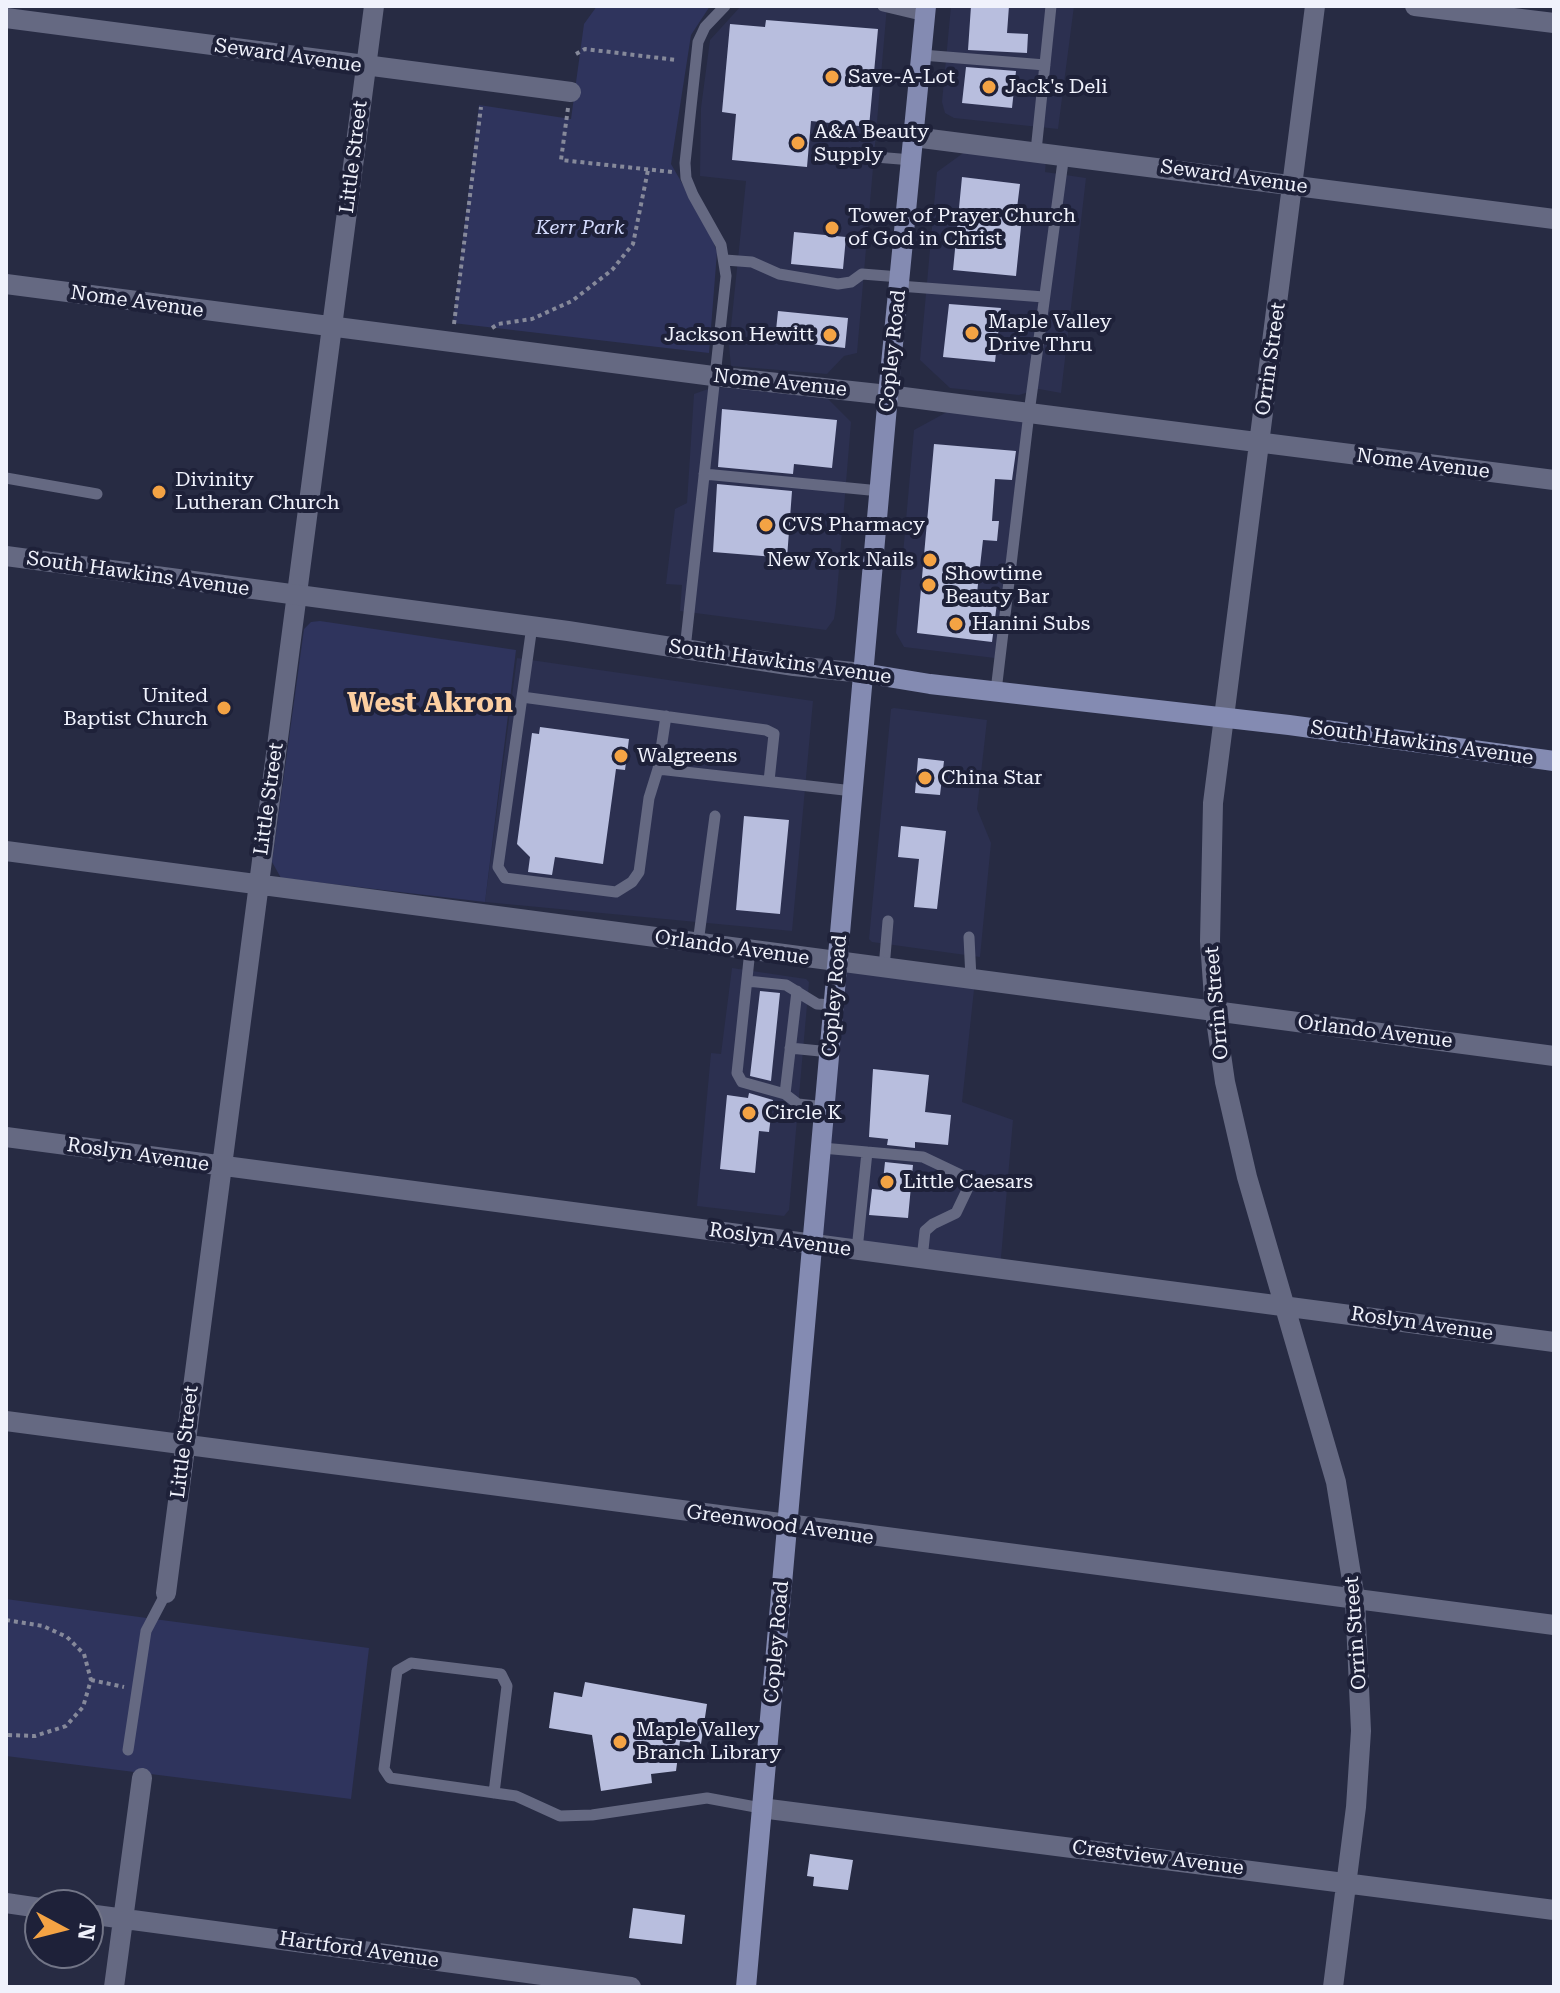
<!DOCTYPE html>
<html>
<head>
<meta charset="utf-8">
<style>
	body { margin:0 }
	#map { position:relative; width:1560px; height:1993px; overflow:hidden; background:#272b43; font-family:"Roboto Serif",serif }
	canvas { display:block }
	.frame { position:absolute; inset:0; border:8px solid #f0f2fc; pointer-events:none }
	.north { position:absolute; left:24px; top:1889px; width:80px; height:80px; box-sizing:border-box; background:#1e2139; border:2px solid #727587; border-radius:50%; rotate:97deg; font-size:22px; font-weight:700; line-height:32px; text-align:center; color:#f0f2fc }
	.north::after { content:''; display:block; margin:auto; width:28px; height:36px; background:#f4a344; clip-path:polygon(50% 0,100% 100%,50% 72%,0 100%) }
</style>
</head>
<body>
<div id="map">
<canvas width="1560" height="1993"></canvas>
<div class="frame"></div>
<div class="north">N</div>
</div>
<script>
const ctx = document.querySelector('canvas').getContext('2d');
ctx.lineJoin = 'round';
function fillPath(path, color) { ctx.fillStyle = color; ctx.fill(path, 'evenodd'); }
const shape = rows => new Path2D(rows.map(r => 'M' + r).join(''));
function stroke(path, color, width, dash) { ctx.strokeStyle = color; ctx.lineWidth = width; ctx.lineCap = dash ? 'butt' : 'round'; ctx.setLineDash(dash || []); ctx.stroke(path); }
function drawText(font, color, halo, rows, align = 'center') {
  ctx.font = font + ' "Roboto Serif",serif'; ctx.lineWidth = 8; ctx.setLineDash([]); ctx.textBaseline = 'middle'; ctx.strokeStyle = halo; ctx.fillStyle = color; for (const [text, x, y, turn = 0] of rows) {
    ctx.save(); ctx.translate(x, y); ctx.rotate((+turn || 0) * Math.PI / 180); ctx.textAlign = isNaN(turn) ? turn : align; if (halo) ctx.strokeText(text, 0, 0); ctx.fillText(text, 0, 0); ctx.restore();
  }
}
const built = shape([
	[741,6,887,6,857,353,844,356,827,374,731,366,729,346,746,181,700,176,701,108,710,40],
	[951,6,1074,6,1058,129,954,118,945,113,942,102],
	[966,151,1046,161,1045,172,1086,178,1061,393,1039,389,1019,395,950,388,920,360,937,172],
	[714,387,825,396,851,422,836,605,834,619,826,630,680,611,682,585,666,584,675,509,687,503,694,394],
	[947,412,1025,420,1003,659,904,647,896,633,914,430],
	[517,658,813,701,792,931,485,902],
	[894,708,987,720,977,809,991,843,980,957,872,942,869,939,891,709],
	[838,962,975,980,962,1102,1013,1120,1000,1269,813,1244],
	[732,968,806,979,809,982,789,1210,784,1216,697,1206,711,1053,721,1054]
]);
const green = shape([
	[597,6,710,6,691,35,671,164,709,230,717,252,709,353,453,323,479,105,571,119,584,24],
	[320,621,516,650,485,902,281,878,272,862,304,629,311,622],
	[6,1599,369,1648,351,1799,6,1756]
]);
const building = shape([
	[971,6,1009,6,1007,33,1028,34,1027,53,968,50],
	[766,20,878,29,869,127,811,121,807,167,732,160,736,114,722,112,730,24,765,27],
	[966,67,1016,71,1012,108,962,103],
	[962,177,1020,184,1016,216,1022,217,1016,276,953,270],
	[794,232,846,237,843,269,791,264],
	[949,304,1001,308,995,362,943,357],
	[778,311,848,318,845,348,775,340],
	[722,409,837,420,832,468,794,464,793,474,718,467],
	[934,444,1016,451,1012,480,995,479,992,521,999,521,997,541,983,540,977,593,998,595,992,642,917,633],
	[717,484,792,491,787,558,713,552],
	[540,727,629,739,625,770,616,769,603,864,555,857,552,875,528,872,530,857,517,844,532,733,539,734],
	[918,758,944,761,940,795,915,793],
	[744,816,789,820,780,914,736,910],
	[901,826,946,831,937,909,914,907,919,859,898,857],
	[760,991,780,993,771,1081,750,1076],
	[873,1069,929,1075,925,1112,951,1115,948,1145,915,1142,915,1148,887,1145,888,1139,869,1137],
	[749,1093,773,1100,769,1132,759,1131,755,1173,720,1169,727,1095,748,1098],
	[885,1162,913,1165,908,1218,869,1215,872,1189,882,1190],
	[585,1682,707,1704,701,1744,680,1741,676,1771,651,1774,652,1783,601,1791,592,1735,549,1728,554,1692,582,1697],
	[810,1854,853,1860,848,1890,813,1886,814,1877,807,1876],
	[633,1908,685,1915,682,1944,629,1938]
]);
const path = shape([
	[576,54,585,49,676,60],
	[568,108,561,160,672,172],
	[454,324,481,107],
	[492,328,498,324,532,319,572,301,612,270,633,244,648,170],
	[6,1620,43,1626,67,1637,84,1654,91,1680,83,1707,66,1726,35,1736,6,1735],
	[91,1680,124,1687]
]);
const service = shape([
	[883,6,925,16],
	[922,55,1045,65],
	[1036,151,1051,6],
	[851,155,912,160],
	[725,260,752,262,779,274,838,284,851,282,862,274,900,277],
	[899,286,1044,297],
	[704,474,880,491],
	[6,478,97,494],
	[532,626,498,867,505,878,616,892,632,882,639,872,649,798,658,769,853,791],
	[685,649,726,276,721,245,693,195,686,178,685,163,698,42,705,27,725,6],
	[996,691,1029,413,1064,154],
	[522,697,766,730,774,734,769,781],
	[658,769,666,716],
	[969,937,971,979],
	[698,943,715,816],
	[750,950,737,1073,742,1082,785,1094,798,1104,825,1107],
	[884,968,888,921],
	[747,981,786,985,817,1004,834,1005],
	[790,1048,830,1052],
	[785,1094,797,991],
	[822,1148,923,1157,965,1177,967,1190,956,1213,933,1224,925,1231,922,1259],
	[857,1250,867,1152],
	[128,1750,146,1631,166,1593],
	[494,1793,507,1686,501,1674,411,1663,397,1671,384,1769,390,1778,516,1796,560,1816,592,1815,707,1798,761,1808]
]);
const minor = shape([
	[1315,6,1213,803,1210,941,1215,1013,1225,1082,1247,1177,1336,1482,1355,1599,1361,1731,1356,1807,1333,1987],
	[1415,6,1554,23],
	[6,18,571,92],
	[914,137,1554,219],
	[6,284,713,376,888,395,1554,480],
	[6,851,1554,1056],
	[6,1137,1554,1342],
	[6,1421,1554,1625],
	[166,1593,374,6],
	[761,1808,1554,1910],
	[6,1903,40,1908],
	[88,1914,631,1987],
	[114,1987,142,1778]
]);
const tertiary = shape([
	[6,556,568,631,794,666,863,673]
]);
const secondary = shape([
	[863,673,930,684,1289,725,1554,761],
	[746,1987,888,395,926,6]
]);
const markers = [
	[832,77,8,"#f4a344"],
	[989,87,8,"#f4a344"],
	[798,143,8,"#f4a344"],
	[832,228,8,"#f4a344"],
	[972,333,8,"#f4a344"],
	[830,335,8,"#f4a344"],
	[159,492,8,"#f4a344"],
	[766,525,8,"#f4a344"],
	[930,560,8,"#f4a344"],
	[929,585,8,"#f4a344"],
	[956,624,8,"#f4a344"],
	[224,708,8,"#f4a344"],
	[621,756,8,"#f4a344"],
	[925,778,8,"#f4a344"],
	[749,1113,8,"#f4a344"],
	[887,1182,8,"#f4a344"],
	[620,1742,8,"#f4a344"]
];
const streetNames = [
	["Seward Avenue",288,56,8],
	["Little Street",354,157,-83],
	["Seward Avenue",1234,177,8],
	["Nome Avenue",137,302,8],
	["Copley Road",893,351,-84],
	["Orrin Street",1271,359,-82],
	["Nome Avenue",780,383,6],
	["Nome Avenue",1423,464,7],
	["South Hawkins Avenue",138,574,8],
	["South Hawkins Avenue",780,662,8],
	["South Hawkins Avenue",1422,743,8],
	["Little Street",269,799,-82],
	["Orlando Avenue",732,948,8],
	["Copley Road",835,996,-85],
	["Orrin Street",1217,1003,-95],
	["Orlando Avenue",1375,1032,7],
	["Roslyn Avenue",138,1155,8],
	["Roslyn Avenue",780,1240,8],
	["Roslyn Avenue",1422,1324,8],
	["Little Street",185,1442,-83],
	["Greenwood Avenue",780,1525,8],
	["Orrin Street",1356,1633,-94],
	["Copley Road",777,1642,-85],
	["Crestview Avenue",1158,1858,7],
	["Hartford Avenue",359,1950,8]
];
const poiNames = [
	["Save-A-Lot",848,77],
	["Jack's Deli",1005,87],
	["A&A Beauty",814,132],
	["Supply",814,155],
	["Tower of Prayer Church",848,216],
	["of God in Christ",848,239],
	["Maple Valley",988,322],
	["Drive Thru",988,345],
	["Jackson Hewitt",814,335,"right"],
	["Divinity",175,480],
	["Lutheran Church",175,503],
	["CVS Pharmacy",782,525],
	["New York Nails",914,560,"right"],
	["Showtime",945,574],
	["Beauty Bar",945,597],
	["Hanini Subs",972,624],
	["United",208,696,"right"],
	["Baptist Church",208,719,"right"],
	["Walgreens",637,756],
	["China Star",941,778],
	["Circle K",765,1113],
	["Little Caesars",903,1182],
	["Maple Valley",636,1730],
	["Branch Library",636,1753]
];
const parkNames = [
	["Kerr Park",580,228]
];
const districtNames = [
	["West Akron",430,704]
];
fillPath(built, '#2c3050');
fillPath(green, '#2f345d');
fillPath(building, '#b8bede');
stroke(path, '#86899a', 4, [4, 4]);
stroke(service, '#656982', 11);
stroke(minor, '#656982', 20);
stroke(tertiary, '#656982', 20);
stroke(secondary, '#848bb2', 20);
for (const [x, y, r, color] of markers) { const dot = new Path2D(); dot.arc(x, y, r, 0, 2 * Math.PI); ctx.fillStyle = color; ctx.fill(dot); stroke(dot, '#1e2139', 3); }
drawText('20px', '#f0f2fc', '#1e2139', streetNames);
drawText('20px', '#f0f2fc', '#1e2139', poiNames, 'left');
drawText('italic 20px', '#d3dafc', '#1e2139', parkNames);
drawText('bold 28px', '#fccea0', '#1e2139', districtNames);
</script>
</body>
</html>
